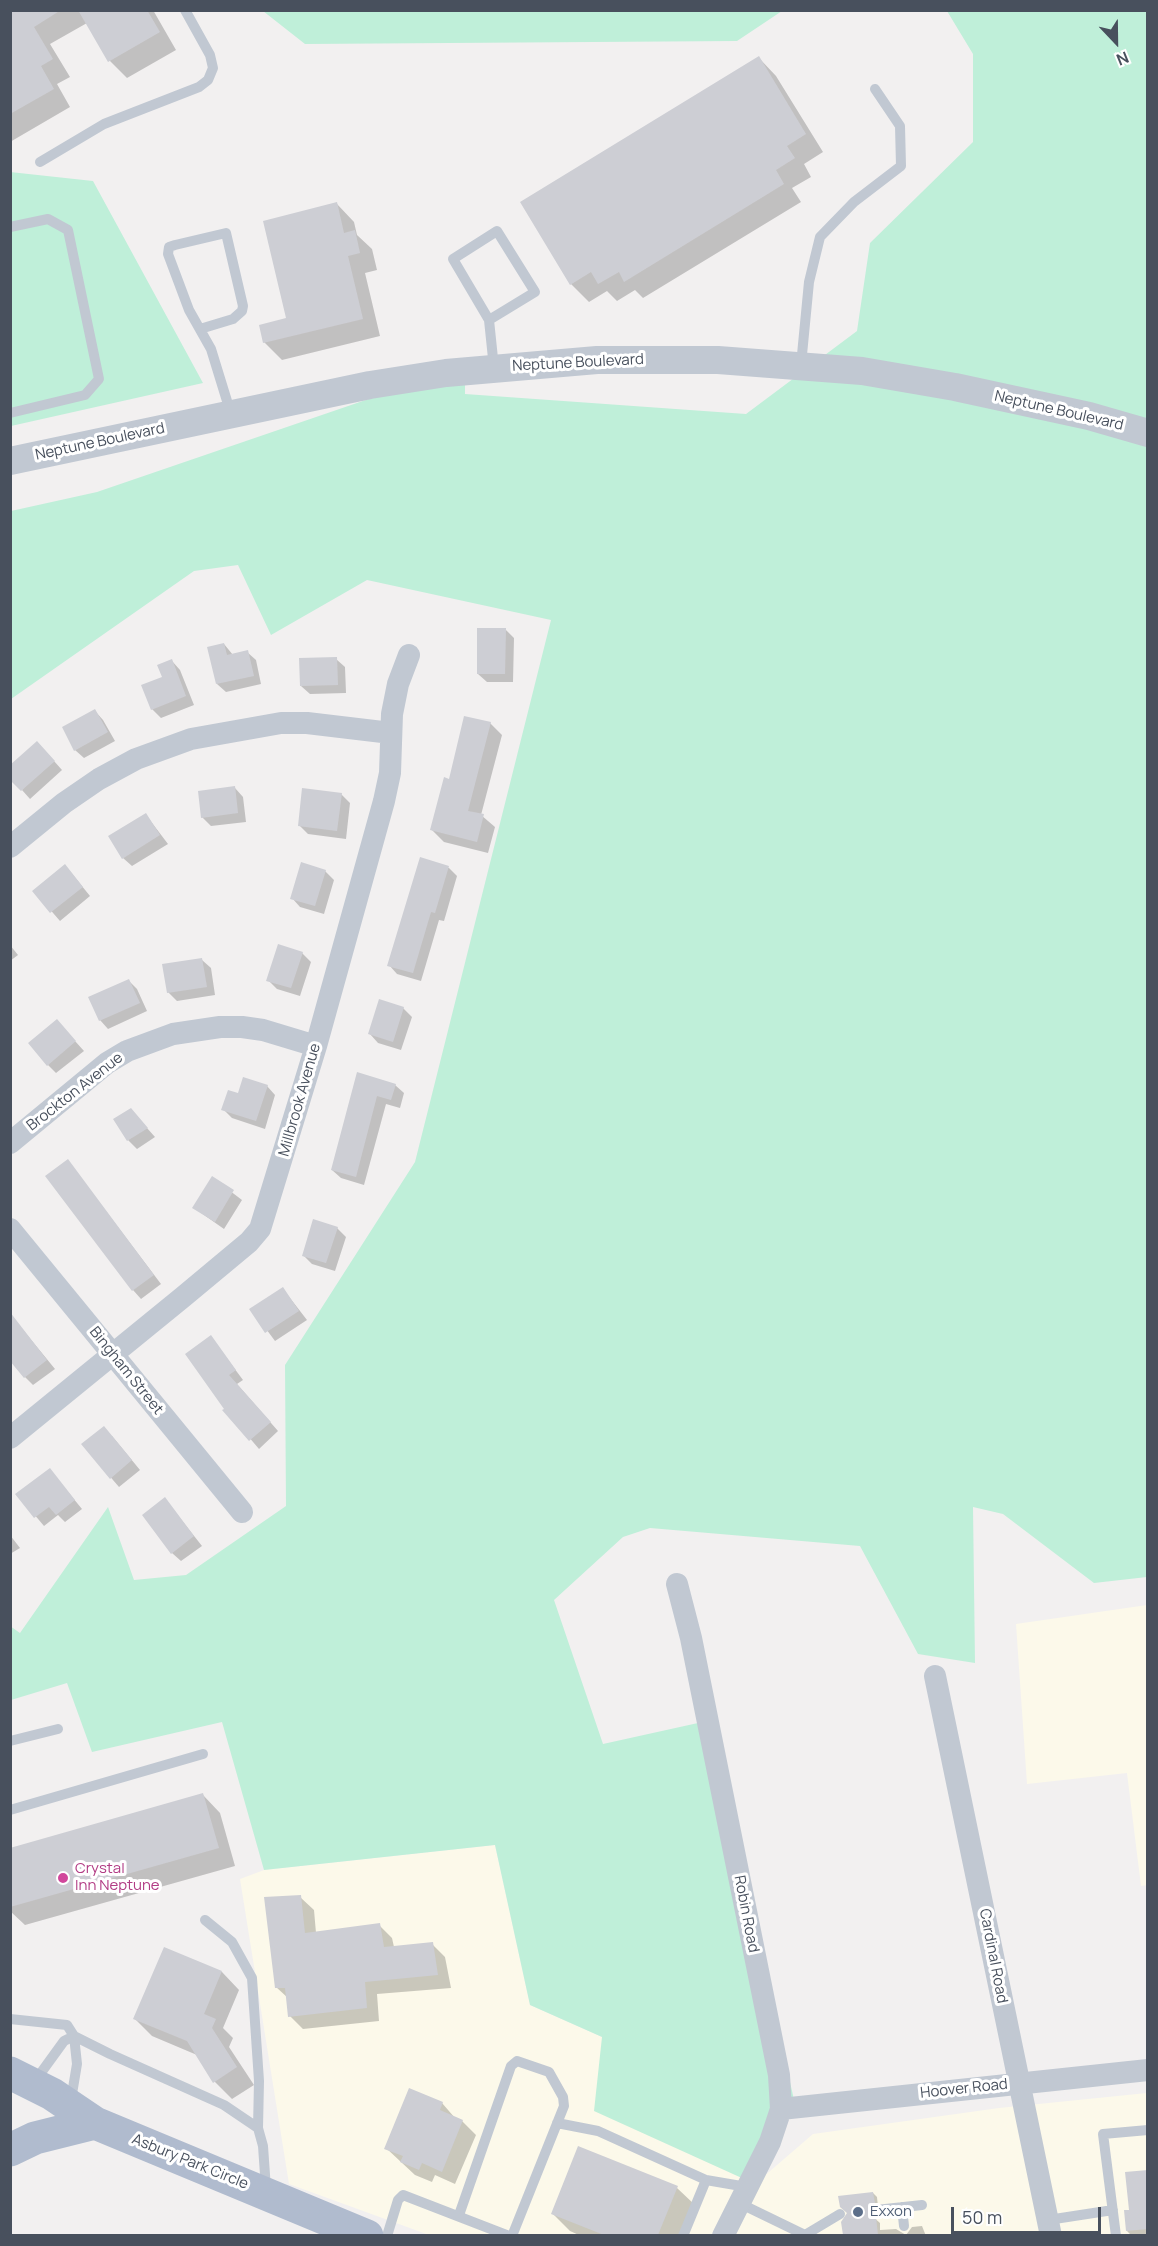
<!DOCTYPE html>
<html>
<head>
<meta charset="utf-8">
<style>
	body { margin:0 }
	#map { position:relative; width:1158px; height:2246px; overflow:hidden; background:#f2f0f0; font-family:Manrope,sans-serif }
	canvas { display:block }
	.frame { position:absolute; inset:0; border:12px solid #48505d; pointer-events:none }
	.north { position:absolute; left:1086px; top:12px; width:60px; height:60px; -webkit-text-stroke:4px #fff; paint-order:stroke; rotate:158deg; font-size:16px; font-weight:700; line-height:24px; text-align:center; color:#48505d }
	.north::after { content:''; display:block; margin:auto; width:21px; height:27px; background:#48505d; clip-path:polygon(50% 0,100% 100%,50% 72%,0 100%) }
	.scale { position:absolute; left:951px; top:2207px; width:150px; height:27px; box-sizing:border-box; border:3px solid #48505d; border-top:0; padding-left:8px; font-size:18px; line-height:21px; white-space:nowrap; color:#48505d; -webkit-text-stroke:4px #fff; paint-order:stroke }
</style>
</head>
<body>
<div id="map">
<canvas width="1158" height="2246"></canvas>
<div class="frame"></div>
<div class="north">N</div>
<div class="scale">50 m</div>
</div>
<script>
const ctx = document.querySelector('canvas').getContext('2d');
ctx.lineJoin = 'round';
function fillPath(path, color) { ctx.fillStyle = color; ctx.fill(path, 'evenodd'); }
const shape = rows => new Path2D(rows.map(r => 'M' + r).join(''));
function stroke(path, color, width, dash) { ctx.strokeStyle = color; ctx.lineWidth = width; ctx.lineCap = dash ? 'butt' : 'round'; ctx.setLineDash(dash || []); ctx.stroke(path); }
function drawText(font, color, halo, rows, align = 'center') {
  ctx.font = font + ' Manrope,sans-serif'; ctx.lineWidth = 6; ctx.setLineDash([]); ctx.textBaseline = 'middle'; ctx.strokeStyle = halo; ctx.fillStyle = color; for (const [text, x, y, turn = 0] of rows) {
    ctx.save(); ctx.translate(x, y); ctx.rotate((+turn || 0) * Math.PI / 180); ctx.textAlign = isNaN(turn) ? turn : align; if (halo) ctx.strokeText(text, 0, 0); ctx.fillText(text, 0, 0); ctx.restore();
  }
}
const commercial = shape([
	[1147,1605,1148,1885,1141,1886,1127,1773,1027,1784,1016,1624],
	[495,1845,530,2005,602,2037,755,2184,813,2134,999,2108,1147,2093,1147,2235,429,2235,289,2184,240,1879,264,1870]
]);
const green = shape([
	[263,11,782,11,737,41,305,44],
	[947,11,1147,11,1147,1577,1094,1583,1003,1514,973,1507,975,1663,918,1654,860,1546,650,1528,623,1537,554,1600,603,1744,707,1721,795,2104,755,2184,594,2111,602,2037,530,2005,495,1845,264,1870,222,1722,92,1752,67,1683,11,1700,10,1626,20,1633,108,1507,134,1580,186,1575,286,1506,285,1365,415,1162,551,620,367,580,271,635,238,565,194,571,11,699,11,511,97,492,465,366,465,394,746,414,857,331,870,243,973,142,973,54],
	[10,172,93,181,203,383,11,426]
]);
const shadow = shape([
	[10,10,153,10,176,50,127,78,110,61,87,23,50,44,70,77,57,84,70,107,10,142],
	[759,58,776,76,823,152,804,164,811,177,792,188,801,202,643,298,635,290,617,301,607,291,589,302,571,284,522,203],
	[337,204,354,222,357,235,372,249,377,270,365,273,380,336,282,360,264,342,288,319],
	[505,629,514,638,513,682,487,682,478,674],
	[224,644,233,655,247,652,256,660,261,684,226,692,217,684],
	[336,659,345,667,346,693,310,694,301,686],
	[172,661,180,670,194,705,161,718,152,709],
	[95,711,103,720,115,741,84,758,75,750],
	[490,723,502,735,481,815,495,827,488,853,444,842,432,830,450,781],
	[46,752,62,770,30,799,22,790],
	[235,788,243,797,246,822,211,826,202,817],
	[341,794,350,803,346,839,308,834,299,825],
	[146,815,168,844,132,866,123,858],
	[421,859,449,868,457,876,444,921,439,920,421,981,397,974,389,965],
	[325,871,334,880,324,914,300,907,292,898],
	[73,875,90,896,60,921,34,891],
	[10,945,18,955,10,961],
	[302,953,311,962,300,996,277,989,268,980],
	[202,960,211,968,215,995,177,1001,168,992],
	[129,981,137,989,147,1011,108,1029,100,1020],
	[403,1008,412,1017,401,1050,378,1043,370,1034],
	[57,1021,84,1051,56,1073,48,1065],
	[358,1074,395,1085,404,1093,400,1108,386,1104,364,1185,341,1178,332,1170],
	[267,1086,275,1095,265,1129,232,1118,223,1109,239,1095],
	[131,1110,155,1137,137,1149,128,1140],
	[68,1161,161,1284,141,1299,133,1290],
	[213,1178,242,1200,224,1229,194,1208],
	[337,1228,346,1237,335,1271,312,1264,303,1255],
	[283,1289,307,1320,275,1341,252,1310],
	[10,1314,55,1369,33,1385,25,1377],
	[211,1337,243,1380,237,1384,278,1431,259,1449,225,1409],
	[112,1436,140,1470,119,1487,83,1445],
	[50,1470,82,1509,65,1522,58,1515,44,1526,17,1494],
	[165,1499,202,1546,181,1561,172,1553],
	[10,1535,20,1548,10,1554],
	[203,1795,220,1813,235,1866,25,1925,10,1911,10,1850],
	[300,1897,314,1910,316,1933,379,1925,392,1938,394,1947,432,1944,445,1957,451,1988,377,1994,379,2021,303,2029,290,2016,288,1998,276,1987],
	[164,1949,222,1972,239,1990,223,2028,233,2038,229,2047,254,2085,232,2099,215,2082,197,2055,152,2036,135,2019],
	[442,2103,455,2118,462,2121,476,2135,455,2184,435,2175,432,2182,415,2175,386,2148],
	[1148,2172,1148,2236,1132,2236,1127,2231,1130,2211],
	[677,2188,695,2205,682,2236,581,2236,570,2231,553,2214],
	[873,2193,877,2197,878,2207,873,2210,872,2216,880,2223,880,2230,896,2229,906,2235,912,2227,922,2226,926,2236,844,2236,843,2222]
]);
const building = shape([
	[10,10,61,10,34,27,53,59,41,66,54,89,10,114],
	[78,10,147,10,160,32,108,62],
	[759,56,806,134,787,146,795,158,776,170,784,184,624,282,619,272,598,284,591,272,570,285,520,202],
	[337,202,344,233,355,230,360,253,348,256,363,319,263,343,259,325,286,318,263,221],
	[477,628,506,628,505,674,477,674],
	[224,643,227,655,248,650,254,676,216,684,207,647],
	[337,657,338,685,300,686,299,658],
	[172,659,186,696,151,710,141,685,162,677,157,665],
	[95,709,108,732,74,751,62,727],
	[464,716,491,722,468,811,484,814,477,842,430,830,444,777,449,779],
	[37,741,55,761,21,791,10,780,10,765],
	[235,786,238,813,201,818,198,791],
	[302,788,342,793,337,831,298,826],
	[146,813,160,835,122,859,108,836],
	[420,857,449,866,435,913,431,912,413,973,387,966],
	[301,862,326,870,315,906,290,899],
	[65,864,83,887,50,913,32,891],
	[278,944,303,952,291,988,266,981],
	[202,958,207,987,167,993,162,964],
	[129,979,140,1003,99,1021,88,997],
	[379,999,404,1007,393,1042,368,1034],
	[57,1019,76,1041,47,1066,28,1043],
	[357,1072,396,1084,391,1100,377,1096,356,1177,331,1170],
	[243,1077,268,1085,256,1121,221,1110,228,1090,238,1093],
	[131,1108,148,1128,127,1141,113,1119],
	[68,1159,154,1275,132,1291,45,1176],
	[212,1176,234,1190,215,1222,192,1208],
	[313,1219,338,1227,326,1263,302,1256],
	[283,1287,299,1311,265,1333,249,1309],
	[10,1312,47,1360,24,1378,10,1361],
	[211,1335,236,1370,229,1375,271,1422,249,1441,222,1410,224,1409,185,1354],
	[104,1426,132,1460,110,1479,81,1444],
	[50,1468,75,1500,56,1515,49,1507,34,1518,15,1494],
	[165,1497,194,1536,171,1554,142,1515],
	[203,1793,219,1848,10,1907,10,1848],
	[301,1895,305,1933,380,1923,384,1947,433,1942,438,1975,365,1982,367,2008,288,2017,285,1988,275,1988,264,1897],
	[164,1947,222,1971,204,2014,216,2019,212,2028,237,2067,213,2083,187,2041,133,2019],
	[409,2088,443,2102,440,2110,463,2120,442,2172,422,2163,419,2170,400,2162,403,2156,384,2149],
	[578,2146,678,2186,658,2235,604,2235,551,2214],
	[1148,2170,1148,2229,1126,2231,1124,2210,1129,2210,1125,2172],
	[873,2192,875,2203,869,2206,869,2211,876,2217,878,2235,843,2235,841,2222,847,2213,840,2207,838,2196]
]);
const service = shape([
	[40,162,104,124,199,87,208,80,213,68,210,55,185,10],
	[10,227,48,219,68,230,99,379,85,395,10,413],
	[489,320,535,292,497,231,453,259,489,320,494,368],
	[200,329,233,319,242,311,243,306,226,233,175,245,169,247,168,254,189,310,211,349,231,414],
	[801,365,809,282,820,237,854,202,901,166,900,126,875,89],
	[10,1741,58,1729],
	[10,1810,203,1754],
	[205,1920,232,1942,252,1978,259,2081,258,2128],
	[10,2019,67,2025,74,2036,110,2054,224,2105,258,2128,263,2146,266,2189],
	[35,2081,64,2041,74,2036,77,2064,71,2100],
	[557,2123,598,2131,706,2180,747,2187],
	[739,2203,805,2235,840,2214],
	[902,2207,904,2226],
	[876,2210,922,2205],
	[459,2215,511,2066,517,2061,549,2072,563,2097,564,2106,512,2236],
	[1048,2220,1113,2210],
	[387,2236,398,2200,403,2195,509,2236],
	[683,2236,706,2180],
	[1116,2236,1103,2134,1148,2130]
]);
const minor = shape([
	[10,847,64,803,99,779,136,759,191,739,281,723,307,723,391,733],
	[10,1143,107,1063,127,1051,173,1034,220,1027,242,1027,263,1030,316,1046],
	[10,1229,242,1512],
	[10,1438,183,1297,249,1242,260,1229,316,1046,384,801,390,773,392,714,398,684,409,655],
	[677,1584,691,1638,779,2075,781,2109,770,2142,723,2236],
	[935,1676,1051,2236],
	[781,2109,1148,2070]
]);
const tertiary = shape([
	[10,461,370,385,446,373,597,360,718,360,862,371,955,387,1089,416,1148,433]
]);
const primary = shape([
	[10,2073,52,2094,95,2123,367,2236],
	[10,2150,35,2138,95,2123]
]);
const markers = [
	[63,1878,6,"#d1479c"],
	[858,2212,6,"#5c6f8a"]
];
const streetNames = [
	["Neptune Boulevard",578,363,-3],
	["Neptune Boulevard",1059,411,13],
	["Neptune Boulevard",100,442,-12],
	["Brockton Avenue",75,1092,-38],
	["Millbrook Avenue",300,1100,-74],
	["Bingham Street",126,1371,51],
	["Robin Road",746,1914,79],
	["Cardinal Road",993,1956,79],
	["Hoover Road",964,2089,-6],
	["Asbury Park Circle",190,2162,22]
];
const hotelNames = [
	["Crystal",75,1869],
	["Inn Neptune",75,1886]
];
const serviceNames = [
	["Exxon",870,2212]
];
fillPath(commercial, '#fcf9ea');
fillPath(green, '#bfefd9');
fillPath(shadow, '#0003');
fillPath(building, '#cdced4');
stroke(service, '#c1c8d2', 10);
stroke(minor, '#c1c8d2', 22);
stroke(tertiary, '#c1c8d2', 28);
stroke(primary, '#b0bbce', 33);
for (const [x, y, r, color] of markers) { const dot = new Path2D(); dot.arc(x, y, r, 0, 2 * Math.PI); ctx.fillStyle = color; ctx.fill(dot); stroke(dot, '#fff', 2); }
drawText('15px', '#48505d', '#fff', streetNames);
drawText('15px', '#b23c85', '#fff', hotelNames, 'left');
drawText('15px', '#4e5e75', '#fff', serviceNames, 'left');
</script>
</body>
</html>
